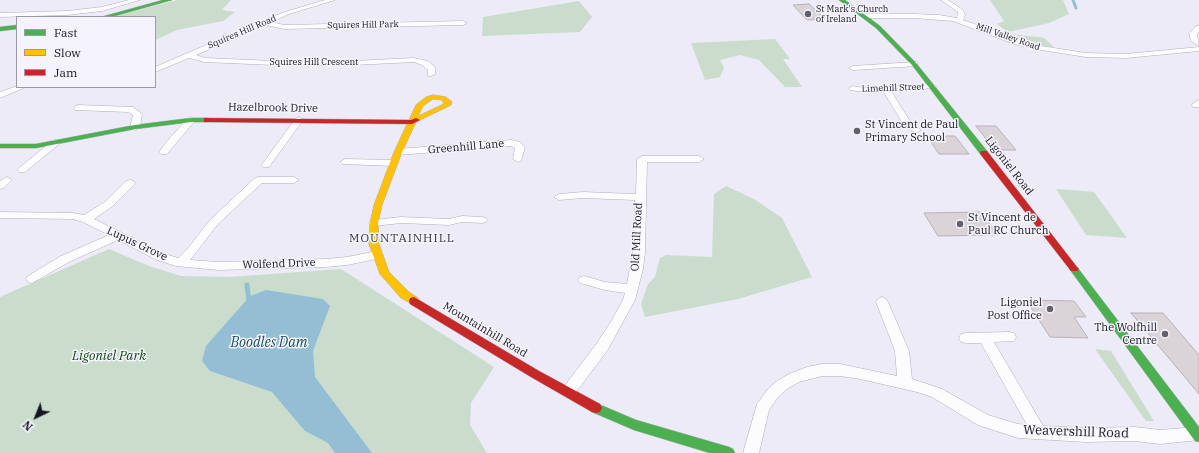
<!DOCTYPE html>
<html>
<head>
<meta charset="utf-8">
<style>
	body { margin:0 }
	#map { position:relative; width:1199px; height:453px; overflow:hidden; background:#ecebf7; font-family:"IBM Plex Serif",serif }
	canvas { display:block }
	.legend { position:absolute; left:16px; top:16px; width:140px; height:72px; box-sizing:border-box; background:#f5f4fe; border:1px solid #9c9ba4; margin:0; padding:5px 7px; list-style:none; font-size:12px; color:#17161e }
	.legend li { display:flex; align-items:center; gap:8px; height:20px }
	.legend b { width:20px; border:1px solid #9c9ba4 }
	.north { position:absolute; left:16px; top:397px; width:40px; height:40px; -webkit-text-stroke:3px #f5f4fe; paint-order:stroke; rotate:223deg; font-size:11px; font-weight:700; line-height:16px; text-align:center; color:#17161e }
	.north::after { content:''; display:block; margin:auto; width:14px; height:18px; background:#17161e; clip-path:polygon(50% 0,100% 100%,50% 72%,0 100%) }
</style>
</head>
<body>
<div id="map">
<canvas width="1199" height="453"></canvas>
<ul class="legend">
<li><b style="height:5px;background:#4caf50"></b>Fast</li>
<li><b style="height:5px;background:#ffc107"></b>Slow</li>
<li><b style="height:5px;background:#c62828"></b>Jam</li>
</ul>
<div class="north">N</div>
</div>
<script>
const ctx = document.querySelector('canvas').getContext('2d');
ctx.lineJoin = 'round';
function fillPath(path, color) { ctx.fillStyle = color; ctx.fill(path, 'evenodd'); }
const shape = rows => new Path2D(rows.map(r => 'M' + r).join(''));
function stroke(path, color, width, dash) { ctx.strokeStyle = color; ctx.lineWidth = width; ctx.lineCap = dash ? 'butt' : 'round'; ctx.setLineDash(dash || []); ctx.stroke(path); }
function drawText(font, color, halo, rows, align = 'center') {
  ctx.font = font + ' "IBM Plex Serif",serif'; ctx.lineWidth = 3; ctx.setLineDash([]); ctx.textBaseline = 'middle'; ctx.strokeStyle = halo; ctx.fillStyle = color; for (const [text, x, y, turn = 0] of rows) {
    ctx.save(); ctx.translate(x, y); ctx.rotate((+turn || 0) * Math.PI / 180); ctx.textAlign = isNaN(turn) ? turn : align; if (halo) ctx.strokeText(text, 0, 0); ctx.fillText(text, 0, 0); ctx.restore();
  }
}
const green = shape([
	[178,0,231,0,222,10,235,12,223,21,177,30,155,40,155,17,111,17],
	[990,0,1063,0,1069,14,1049,23,1008,32,997,24,1004,21],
	[579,1,592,17,580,32,482,36,483,17],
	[1018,35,1039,37,1044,38,1054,47,1044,46,1015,36],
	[775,39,790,59,783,59,802,87,785,87,759,60,740,55,720,60,724,68,720,77,705,80,691,43],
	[726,186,754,199,782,218,812,277,738,299,645,317,641,304,648,284,655,277,660,258,666,255,712,257,714,194],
	[1056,189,1094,192,1127,238,1086,235],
	[109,249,149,266,181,276,229,277,341,269,494,367,471,403,470,425,487,453,0,453,0,297],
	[1095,349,1111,351,1154,421,1146,421]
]);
const water = shape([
	[266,290,323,299,330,306,313,351,315,377,372,453,335,453,328,443,305,431,272,392,210,371,202,361,206,346,250,296]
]);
const streamFar1 = shape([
	[1073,0,1076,8]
]);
const stream = shape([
	[247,285,249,302]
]);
const building = shape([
	[809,4,825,19,807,20,793,5,809,4],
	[976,126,996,126,1016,150,995,150,976,126],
	[927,136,955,136,969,154,939,154,927,136],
	[981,212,998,235,938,236,924,213,981,212],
	[1026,300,1074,301,1086,317,1074,317,1088,338,1050,337,1026,300],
	[1131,313,1163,313,1199,355,1199,394,1131,313]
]);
const street = shape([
	[129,0,140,0,102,11,67,15,0,17,0,13,67,11,102,7,129,0],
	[325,0,335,0,289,14,272,22,284,25,463,21,467,23,463,25,284,29,266,25,196,55,205,58,274,61,353,61,414,58,428,61,435,67,435,74,431,76,428,76,428,70,422,65,414,62,353,65,274,65,204,62,189,58,155,72,155,67,262,21,285,12,325,0],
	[941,0,948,0,963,10,965,15,963,20,1020,40,1041,46,1086,53,1126,54,1199,47,1199,51,1126,58,1086,57,1041,50,1014,44,953,21,914,18,865,18,862,16,865,14,914,14,939,15,957,18,958,12,941,0],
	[1196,26,1199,26,1199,32,1197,34,1199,46,1191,41,1189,33,1196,26],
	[914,62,917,62,917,66,853,70,849,68,853,66,914,62],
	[932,84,936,86,935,88,891,91,910,121,921,130,916,133,904,125,883,91,865,92,850,90,849,88,853,86,865,88,932,84],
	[17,86,26,87,0,98,0,92,17,86],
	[1199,100,1199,107,1193,107,1192,105,1193,103,1199,100],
	[78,105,133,107,142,114,140,127,135,130,132,129,130,127,133,115,128,112,75,110,74,108,75,106,78,105],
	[191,117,195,120,194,122,167,154,161,154,159,152,168,140,188,118,191,117],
	[299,117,303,120,269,167,263,167,261,165,263,163,296,118,299,117],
	[55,140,58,141,60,143,58,145,25,172,19,172,17,170,19,168,52,141,55,140],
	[511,140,520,142,525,147,521,161,518,162,513,159,515,148,511,146,398,155,393,152,398,149,511,140],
	[642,156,699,156,704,159,699,162,647,162,645,252,643,269,635,300,607,351,573,396,568,398,563,396,561,392,563,388,597,343,612,320,623,300,625,293,605,290,580,283,578,280,580,277,584,276,605,282,627,284,633,252,635,200,583,198,559,200,554,197,559,194,583,192,636,194,637,159,642,156],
	[345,159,394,160,399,163,394,166,342,164,340,162,345,159],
	[7,177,12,180,4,188,0,189,0,181,7,177],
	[259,177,294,177,299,180,294,183,262,183,218,224,190,260,219,262,326,259,347,257,377,251,381,252,383,255,381,258,347,265,326,267,219,270,176,266,157,260,118,240,69,262,32,283,28,282,26,279,28,276,61,256,109,235,83,222,73,219,0,218,0,212,73,213,84,215,106,201,126,181,130,180,134,181,135,183,134,185,114,205,94,219,165,254,178,258,189,247,210,220,255,178,259,177],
	[462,216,482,217,486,218,487,220,486,222,482,223,462,222,449,225,401,223,374,226,370,225,369,223,370,221,374,220,401,217,449,219,462,216],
	[882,297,886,299,888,302,909,351,912,379,942,389,988,415,1018,424,1027,425,981,343,966,343,961,342,959,338,961,334,966,333,1009,332,1014,333,1016,337,1014,341,994,342,1043,426,1086,428,1135,427,1160,430,1197,427,1199,428,1199,440,1160,444,1135,441,1086,442,1018,438,978,425,932,397,917,392,860,379,840,376,822,376,799,382,787,389,778,397,769,410,759,453,743,453,757,404,768,389,777,381,789,374,807,367,822,364,840,364,897,376,895,351,876,302,878,299,882,297]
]);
const fast = shape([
	[163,0,172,0,111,17,101,17,163,0],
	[839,0,845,0,880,26,916,63,987,151,988,153,987,155,981,155,912,65,876,28,839,0],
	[17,25,17,29,0,31,0,27,17,25],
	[191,118,207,118,211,120,207,122,191,122,135,129,36,148,0,148,0,144,36,144,135,125,191,118],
	[1074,266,1077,267,1199,427,1199,442,1195,441,1071,271,1069,269,1071,267,1074,266],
	[596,403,636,420,729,447,733,449,735,453,710,453,634,430,592,412,590,408,592,404,596,403]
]);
const slow = shape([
	[433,95,446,97,452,102,451,105,416,122,402,152,382,205,378,223,379,244,389,272,409,292,418,298,419,301,418,304,414,305,401,298,380,274,369,244,370,223,374,205,394,152,416,105,426,97,433,95],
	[433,99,442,100,444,104,418,116,423,106,433,99]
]);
const jam = shape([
	[204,118,411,120,416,118,420,120,412,124,207,122,204,122,204,118],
	[981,151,987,151,1077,267,1079,269,1077,271,1071,271,981,155,980,153,981,151],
	[414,297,539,371,600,404,602,408,600,412,596,413,592,412,531,377,410,304,409,301,410,298,414,297]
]);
const markers = [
	[808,14,4,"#62616a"],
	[857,131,4,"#62616a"],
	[960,224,4,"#62616a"],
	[1050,309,4,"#62616a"],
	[1165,334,4,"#62616a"]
];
const farPoinames = [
	["St Mark's Church",816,9],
	["of Ireland",816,19]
];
const farStreetnames = [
	["Squires Hill Park",363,25,-1],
	["Squires Hill Road",242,32,-23],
	["Mill Valley Road",1008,37,19],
	["Squires Hill Crescent",314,62],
	["Limehill Street",893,88,-2]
];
const streetNames = [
	["Hazelbrook Drive",273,108,1],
	["Greenhill Lane",466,147,-5],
	["Ligoniel Road",1009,166,52],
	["Old Mill Road",637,237,-87],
	["Lupus Grove",137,244,25],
	["Wolfend Drive",279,264,-2],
	["Mountainhill Road",485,330,31]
];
const poiNames = [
	["St Vincent de Paul",865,125],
	["Primary School",865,138],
	["St Vincent de",968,218],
	["Paul RC Church",968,231],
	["Ligoniel",1042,303,"right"],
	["Post Office",1042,316,"right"],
	["The Wolfhill",1157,328,"right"],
	["Centre",1157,341,"right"]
];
const neighbourhoodNames = [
	["MOUNTAINHILL",402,239]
];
const nearParknames = [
	["Ligoniel Park",109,356]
];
const nearStreetnames = [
	["Weavershill Road",1076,432,2]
];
const nearWaternames = [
	["Boodles Dam",269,343]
];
fillPath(green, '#caddcc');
fillPath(water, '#94bed4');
stroke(streamFar1, '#94bed4', 3);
stroke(stream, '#94bed4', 5);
fillPath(building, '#dad4d9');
stroke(building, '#b7b2b7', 1);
stroke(street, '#b0aeb8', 1);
stroke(fast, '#b0aeb8', 1);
stroke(slow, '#b0aeb8', 1);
stroke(jam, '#b0aeb8', 1);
fillPath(street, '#fcfcfe');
fillPath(fast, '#4caf50');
fillPath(slow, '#ffc107');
fillPath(jam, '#c62828');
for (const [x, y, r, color] of markers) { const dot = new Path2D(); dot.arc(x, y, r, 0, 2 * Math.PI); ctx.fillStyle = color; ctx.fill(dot); stroke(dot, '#f5f4fe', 1.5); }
drawText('9px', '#17161e', '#f5f4fe', farPoinames, 'left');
drawText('9px', '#17161e', '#f5f4fe', farStreetnames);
drawText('11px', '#17161e', '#f5f4fe', streetNames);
drawText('11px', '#17161e', '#f5f4fe', poiNames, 'left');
ctx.letterSpacing = '1px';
drawText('12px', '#363345', '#f5f4fe', neighbourhoodNames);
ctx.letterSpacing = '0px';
drawText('italic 13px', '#13480e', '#f5f4fe', nearParknames);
drawText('13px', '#17161e', '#f5f4fe', nearStreetnames);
drawText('italic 14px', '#194c5f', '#f5f4fe', nearWaternames);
</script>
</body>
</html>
